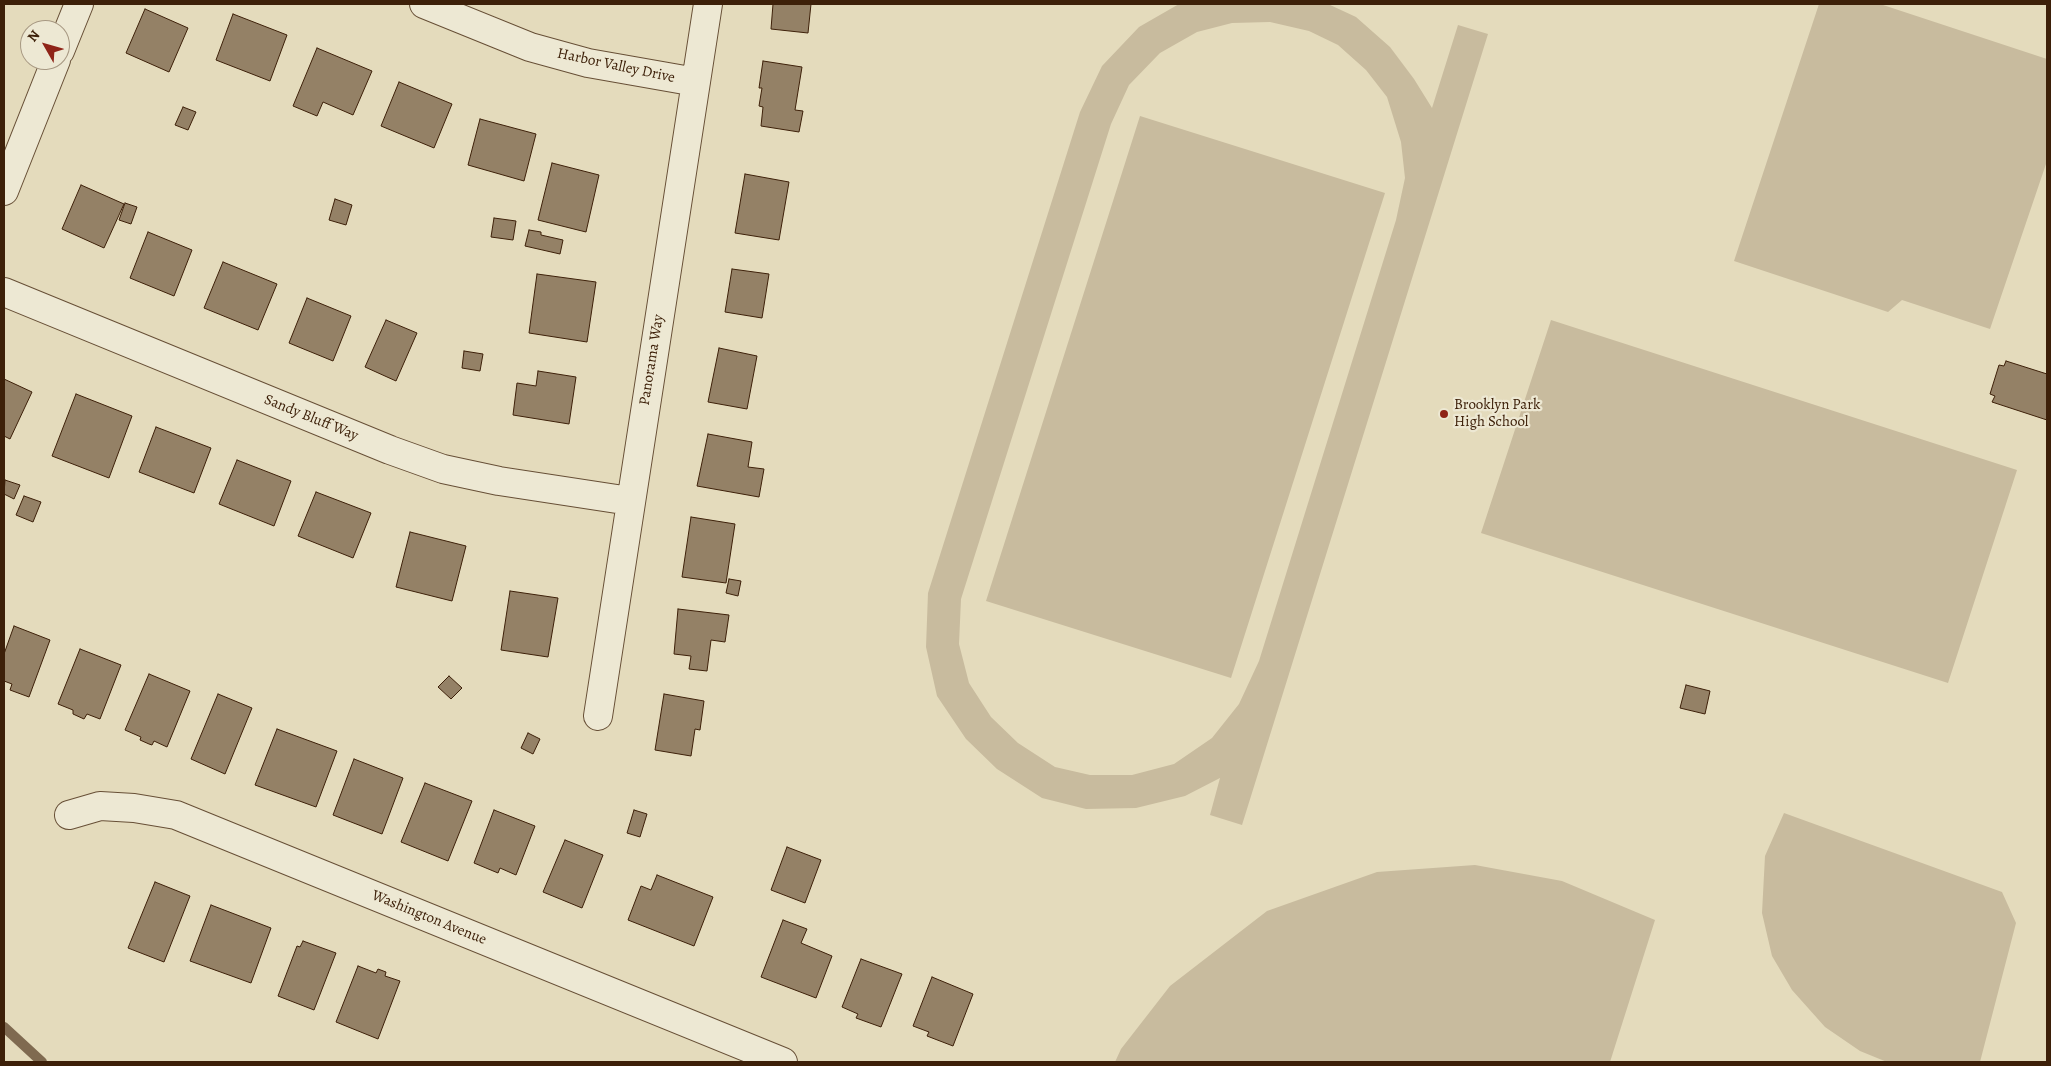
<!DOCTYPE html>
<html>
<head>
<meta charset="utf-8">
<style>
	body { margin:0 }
	#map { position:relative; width:2051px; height:1066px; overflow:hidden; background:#e4dbbc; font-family:Alegreya,serif }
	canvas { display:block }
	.frame { position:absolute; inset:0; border:5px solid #3d2009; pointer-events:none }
	.north { position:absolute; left:20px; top:20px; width:50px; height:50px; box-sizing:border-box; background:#ede8d3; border:1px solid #a79882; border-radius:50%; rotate:308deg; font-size:14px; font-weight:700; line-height:20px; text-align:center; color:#3d2009 }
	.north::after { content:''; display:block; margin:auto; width:18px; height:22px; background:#8f2418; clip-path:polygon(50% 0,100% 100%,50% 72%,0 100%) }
</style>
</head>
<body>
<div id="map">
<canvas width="2051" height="1066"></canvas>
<div class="frame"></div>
<div class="north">N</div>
</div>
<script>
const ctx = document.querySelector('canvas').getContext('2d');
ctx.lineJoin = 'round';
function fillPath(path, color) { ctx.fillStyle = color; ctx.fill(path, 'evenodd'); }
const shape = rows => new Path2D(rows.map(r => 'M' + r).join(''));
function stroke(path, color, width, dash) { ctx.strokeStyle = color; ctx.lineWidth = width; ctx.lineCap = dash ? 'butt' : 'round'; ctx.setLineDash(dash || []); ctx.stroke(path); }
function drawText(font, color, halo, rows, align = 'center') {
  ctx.font = font + ' Alegreya,serif'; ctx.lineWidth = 4.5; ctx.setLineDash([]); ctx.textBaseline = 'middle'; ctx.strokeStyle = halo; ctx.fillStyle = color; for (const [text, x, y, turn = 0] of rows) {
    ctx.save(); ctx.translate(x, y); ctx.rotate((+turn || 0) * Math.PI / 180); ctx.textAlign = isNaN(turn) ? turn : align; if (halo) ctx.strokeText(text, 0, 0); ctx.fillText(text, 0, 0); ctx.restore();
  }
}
const green = shape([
	[1179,4,1328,4,1356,17,1390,47,1414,79,1432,108,1458,25,1488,34,1242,825,1210,815,1220,778,1185,796,1136,808,1086,809,1042,798,997,769,966,739,937,696,926,647,928,593,1080,112,1102,66,1139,27],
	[1270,22,1309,31,1338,45,1366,70,1387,97,1401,142,1405,178,1396,220,1259,661,1239,704,1212,738,1174,764,1132,775,1090,775,1055,767,1018,743,991,717,969,683,959,644,961,599,1111,124,1129,85,1160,53,1197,32,1232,23],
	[1819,4,1880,4,2047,59,2047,161,1990,329,1902,300,1888,312,1734,261],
	[1140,116,1385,193,1231,678,986,601],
	[1551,320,2017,470,1948,683,1481,533],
	[1784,813,2002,892,2016,923,1980,1062,1887,1062,1860,1051,1825,1027,1792,990,1772,956,1762,913,1765,856],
	[1475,865,1562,881,1655,920,1610,1062,1115,1062,1121,1049,1170,986,1267,911,1377,872]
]);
const stream = shape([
	[4,1027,42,1062]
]);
const building = shape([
	[773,4,811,4,808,33,771,29,773,4],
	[145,9,188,28,169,72,126,53,145,9],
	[233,14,287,35,270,81,216,60,233,14],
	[317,48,372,71,353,115,323,102,317,116,293,106,317,48],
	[763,61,802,67,795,110,803,111,799,132,761,126,763,107,759,106,762,88,759,88,763,61],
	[399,82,452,104,434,148,381,126,399,82],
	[183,107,196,112,188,130,175,125,183,107],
	[480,119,536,134,524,181,468,165,480,119],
	[552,163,599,175,586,232,538,220,552,163],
	[745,174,789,182,779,240,735,233,745,174],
	[81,185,124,204,104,248,62,229,81,185],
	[335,199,352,205,346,225,329,220,335,199],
	[125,203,137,207,131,224,119,220,125,203],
	[494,218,516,221,513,240,491,237,494,218],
	[529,230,541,232,541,235,563,240,560,254,525,246,529,230],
	[148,232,192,250,174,296,130,278,148,232],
	[223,262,277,284,258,330,204,308,223,262],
	[732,269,769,274,762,318,725,312,732,269],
	[537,274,596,282,587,342,529,333,537,274],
	[307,298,351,316,333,361,289,343,307,298],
	[386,320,417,333,396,381,365,367,386,320],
	[719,348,757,356,747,409,708,402,719,348],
	[464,351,483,354,480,371,462,368,464,351],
	[2006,361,2047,374,2047,420,1992,402,1995,396,1990,394,1999,365,2004,366,2006,361],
	[538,371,576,377,569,424,513,415,517,383,536,386,538,371],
	[4,379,32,392,10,439,4,436,4,379],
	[76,394,132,416,109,478,52,456,76,394],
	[156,427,211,448,194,493,139,472,156,427],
	[708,434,752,442,748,467,764,469,759,497,697,486,708,434],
	[237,460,291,481,274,526,219,504,237,460],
	[5,480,20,485,14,499,4,494,5,480],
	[316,492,371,513,353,558,298,536,316,492],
	[24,496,41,502,33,522,16,515,24,496],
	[691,517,735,524,726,583,682,577,691,517],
	[410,532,466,546,452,601,396,587,410,532],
	[729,579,741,581,738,596,726,593,729,579],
	[510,591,558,598,548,657,501,650,510,591],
	[678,609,729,615,725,642,711,640,707,671,689,669,691,656,674,654,678,609],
	[14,626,50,640,29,697,10,690,12,684,4,681,4,654,14,626],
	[80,649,121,665,100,719,87,714,84,719,73,714,73,710,58,704,80,649],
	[149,674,190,691,167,747,154,741,152,745,149,744,140,740,141,737,125,730,149,674],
	[449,676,462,688,451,699,438,687,449,676],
	[1686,685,1710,691,1705,714,1680,708,1686,685],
	[218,694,252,708,225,774,191,759,218,694],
	[664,694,704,701,700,730,695,729,691,756,655,750,664,694],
	[277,729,337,751,316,807,255,785,277,729],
	[528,733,540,739,533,754,521,748,528,733],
	[354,759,403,778,382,834,333,815,354,759],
	[425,783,472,801,448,861,401,842,425,783],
	[494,810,535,826,516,875,500,868,498,873,474,863,494,810],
	[634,810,647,814,640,837,627,833,634,810],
	[565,840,603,855,582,908,543,892,565,840],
	[787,847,821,860,805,903,771,890,787,847],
	[657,875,713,897,694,946,628,920,641,886,651,890,657,875],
	[155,882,190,896,164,962,128,948,155,882],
	[211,905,271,928,251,983,190,961,211,905],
	[783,920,807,929,801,943,832,956,816,998,761,977,783,920],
	[303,941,336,953,314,1010,278,996,297,946,300,947,303,941],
	[861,959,902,974,881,1027,856,1018,858,1014,842,1007,861,959],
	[358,966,376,973,378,969,386,972,385,976,400,981,378,1039,336,1022,358,966],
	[932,977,973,994,953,1046,927,1036,929,1032,913,1026,932,977]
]);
const minor = shape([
	[424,4,530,47,588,63,696,82],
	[60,51,79,4],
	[4,191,56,60],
	[4,292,390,450,443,469,499,481,630,501],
	[598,716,708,4],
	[69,815,100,806,134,808,176,815,783,1062]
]);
const markers = [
	[1444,414,5,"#8f2418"]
];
const streetNames = [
	["Harbor Valley Drive",616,66,12],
	["Panorama Way",652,360,-81],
	["Sandy Bluff Way",311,418,22],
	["Washington Avenue",429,918,22]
];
const poiNames = [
	["Brooklyn Park",1454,405],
	["High School",1454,422]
];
fillPath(green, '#c8bb9e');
stroke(stream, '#7f6a50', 10);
fillPath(building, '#948166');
stroke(building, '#3d2009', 1);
stroke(minor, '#674f36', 30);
stroke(minor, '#ede8d3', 28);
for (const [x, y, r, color] of markers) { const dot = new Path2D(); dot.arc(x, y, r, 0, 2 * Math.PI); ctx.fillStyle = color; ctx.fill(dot); stroke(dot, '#ede8d3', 2); }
drawText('15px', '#3d2009', '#ede8d3', streetNames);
drawText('15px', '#3d2009', '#ede8d3', poiNames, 'left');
</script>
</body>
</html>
